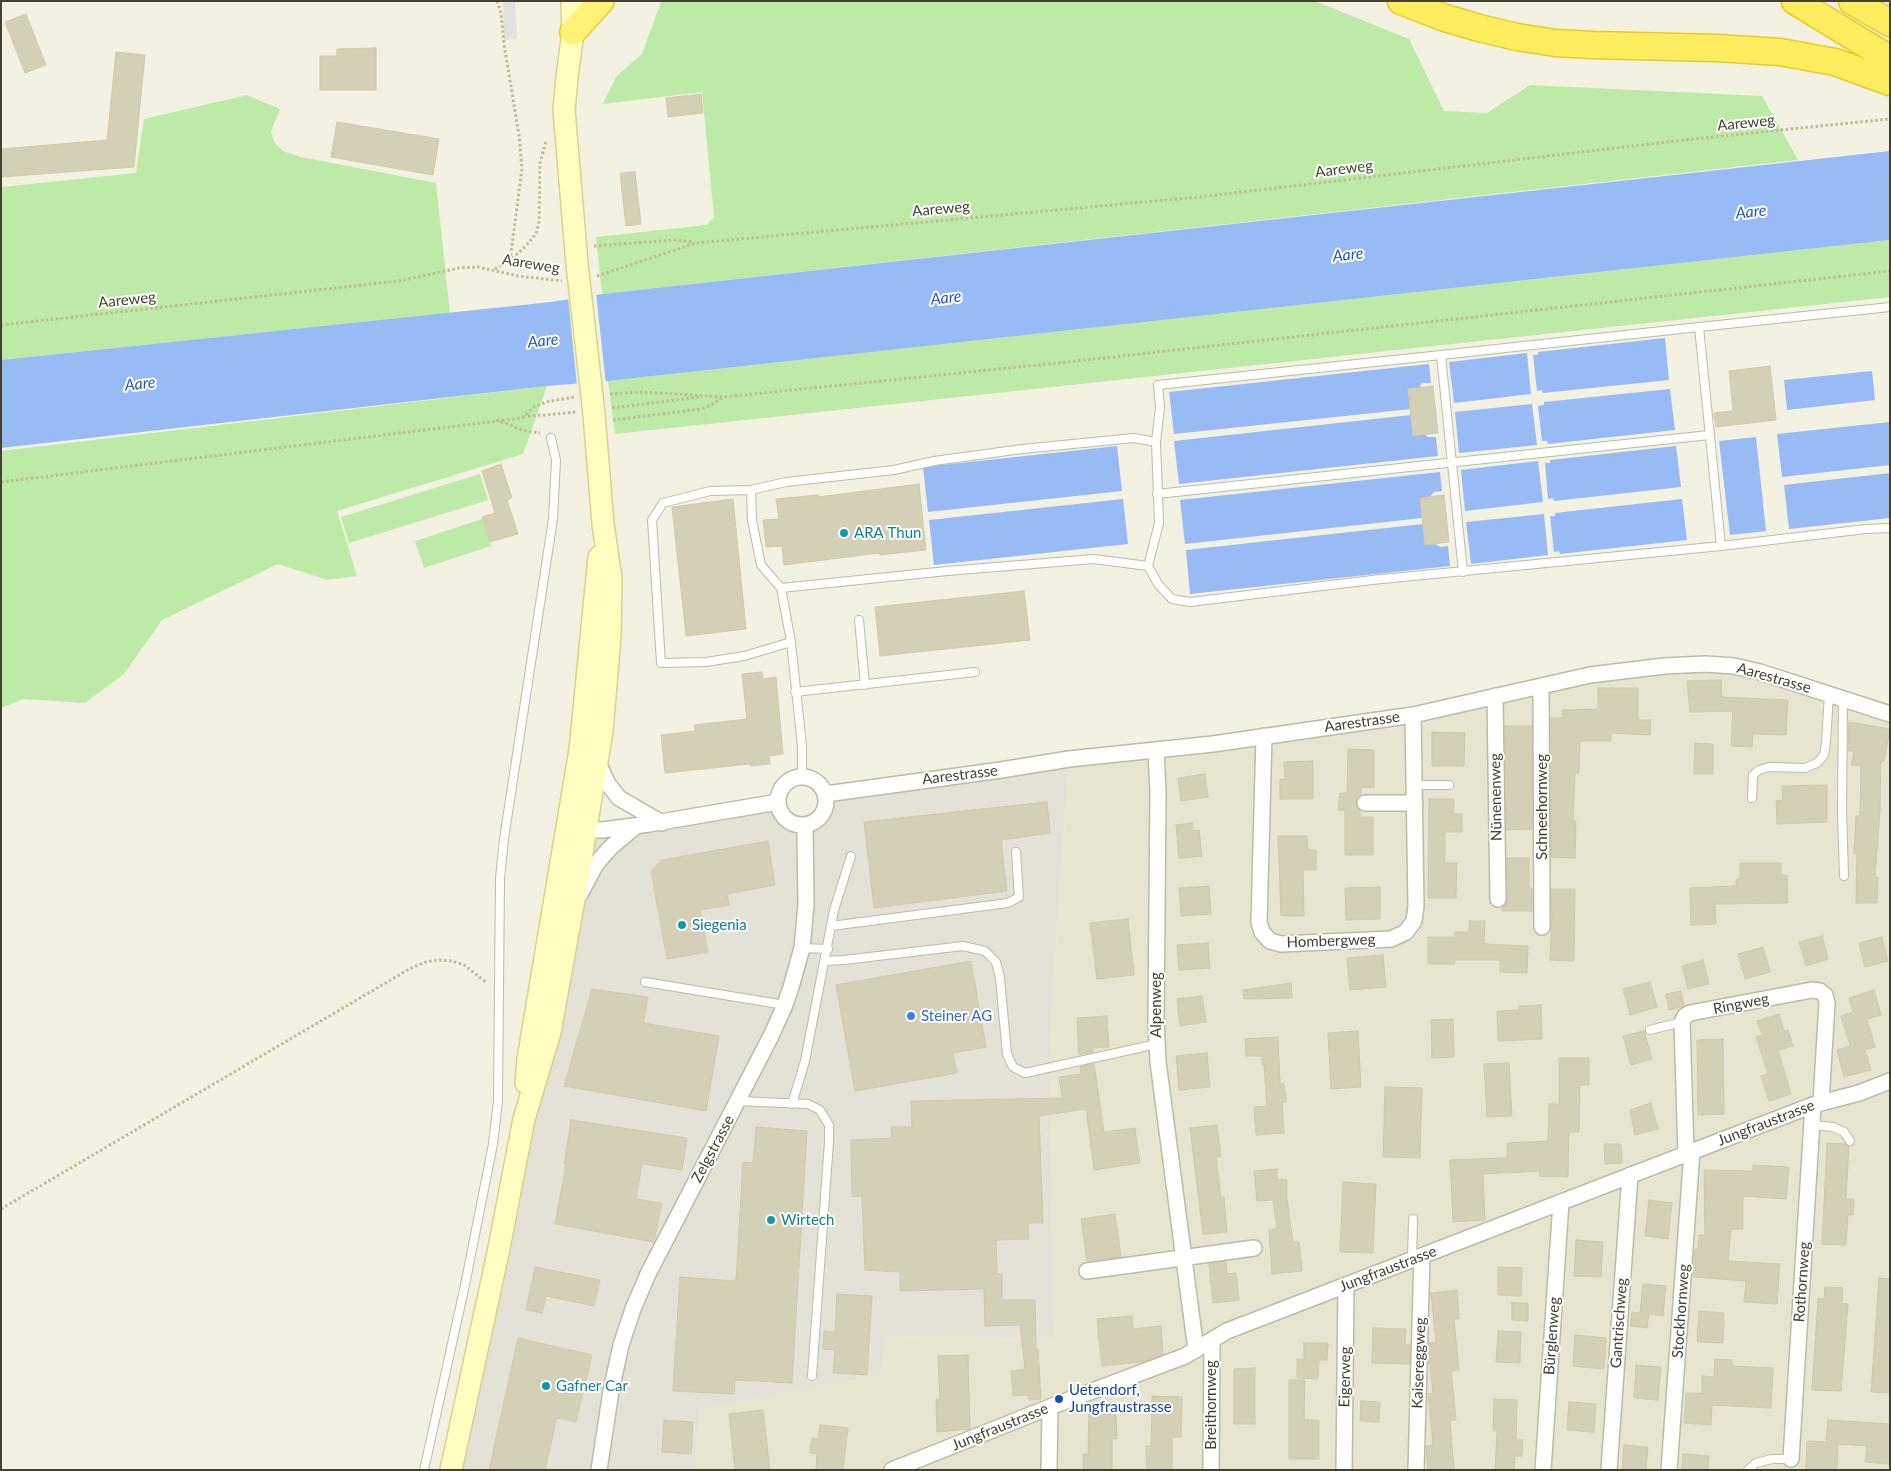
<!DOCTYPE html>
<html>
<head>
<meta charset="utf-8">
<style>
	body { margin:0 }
	#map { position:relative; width:1891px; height:1471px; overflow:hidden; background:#f3f1e2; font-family:Lato,sans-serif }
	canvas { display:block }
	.frame { position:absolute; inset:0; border:2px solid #444132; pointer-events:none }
</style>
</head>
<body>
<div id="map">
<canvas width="1891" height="1471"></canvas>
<div class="frame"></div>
</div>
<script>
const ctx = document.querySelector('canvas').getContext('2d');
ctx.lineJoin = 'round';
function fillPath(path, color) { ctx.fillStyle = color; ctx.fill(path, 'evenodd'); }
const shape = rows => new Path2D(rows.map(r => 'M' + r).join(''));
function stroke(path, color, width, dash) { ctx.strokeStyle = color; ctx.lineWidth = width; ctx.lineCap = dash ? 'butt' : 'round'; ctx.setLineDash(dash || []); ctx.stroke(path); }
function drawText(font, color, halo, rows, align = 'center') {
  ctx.font = font + ' Lato,sans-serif'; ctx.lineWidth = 4; ctx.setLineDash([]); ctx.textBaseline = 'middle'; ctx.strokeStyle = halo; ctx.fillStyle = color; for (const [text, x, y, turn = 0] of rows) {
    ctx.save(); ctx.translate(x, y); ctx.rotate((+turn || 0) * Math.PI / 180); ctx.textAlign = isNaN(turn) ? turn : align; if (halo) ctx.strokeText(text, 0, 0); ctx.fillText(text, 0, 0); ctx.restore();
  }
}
const residential = shape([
	[1705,664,1890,714,1890,1470,696,1470,699,1411,881,1375,886,1336,1054,1339,1050,1034,1069,759,1413,715,1590,675]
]);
const industrial = shape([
	[1069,759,1050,1034,1054,1339,886,1336,881,1375,699,1411,696,1470,451,1470,586,830,778,802,781,812,785,817,791,821,805,825,813,823,824,811,826,794]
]);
const green = shape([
	[664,1,1315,1,1409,39,1444,111,1487,113,1530,85,1762,96,1798,160,602,294,596,237,706,225,714,217,702,92,603,104,616,77,642,54,661,2],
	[247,95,280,109,271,132,275,143,283,151,301,157,436,183,450,313,1,360,1,187,136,173,144,119],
	[1890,240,1890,297,615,434,608,381],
	[547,386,523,454,337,511,357,576,327,580,278,564,162,620,124,674,85,703,23,699,1,708,1,451],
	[480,474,488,500,349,543,341,517],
	[482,519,491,546,424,568,415,541]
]);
const parking = shape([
	[503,1,515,1,517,39,504,40]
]);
const water = shape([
	[1890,151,1890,240,608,381,547,386,1,448,1,360,551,302,602,294],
	[1665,338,1669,380,1543,393,1542,390,1537,391,1533,355,1538,355,1538,352],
	[1527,353,1531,394,1454,403,1449,362],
	[1429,364,1431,383,1422,383,1419,388,1408,389,1411,409,1174,434,1169,392],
	[1872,371,1875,400,1787,410,1784,380],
	[1670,389,1675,430,1548,444,1547,441,1542,441,1538,406,1544,405,1544,402],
	[1532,404,1537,445,1459,453,1455,412],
	[1411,415,1424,434,1428,437,1436,437,1438,456,1179,484,1174,441],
	[1890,422,1890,465,1782,477,1777,434],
	[1756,437,1766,531,1730,535,1719,441],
	[1117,446,1122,491,928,512,923,467],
	[1676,446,1681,487,1554,501,1553,498,1548,499,1545,463,1550,463,1550,460],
	[1538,461,1543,502,1465,511,1461,470],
	[1440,472,1442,491,1434,492,1430,497,1420,498,1422,518,1185,544,1180,500],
	[1890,473,1890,518,1789,529,1784,485],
	[1123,499,1128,544,934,565,929,520],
	[1682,499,1687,540,1560,554,1559,551,1554,552,1550,516,1555,516,1555,513],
	[1544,514,1548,555,1471,564,1466,522],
	[1423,524,1425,544,1435,544,1440,547,1448,546,1450,566,1190,594,1186,550]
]);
const pier = shape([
	[596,293,606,384,577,386,568,297]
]);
const building = shape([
	[26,14,46,65,25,73,5,22,26,14],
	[376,48,376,90,320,90,320,56,337,56,337,49,376,48],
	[116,52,145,55,134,167,1,177,1,149,107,140,116,52],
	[701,94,703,113,668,117,666,98,701,94],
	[337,122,439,139,433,175,331,157,337,122],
	[635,172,641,224,626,226,620,173,635,172],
	[1770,366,1776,420,1716,427,1714,413,1733,411,1729,371,1770,366],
	[1433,386,1438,433,1413,436,1408,389,1433,386],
	[501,464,512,498,507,500,518,534,490,542,482,517,495,513,482,471,501,464],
	[919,484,926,550,880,555,879,553,784,565,782,546,766,547,763,520,779,519,776,499,818,495,818,497,919,484],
	[1444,495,1449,542,1425,545,1420,498,1444,495],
	[733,499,746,629,686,636,672,507,733,499],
	[1024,591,1030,640,880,656,875,607,1024,591],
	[762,672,763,679,776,677,783,754,769,756,770,764,751,766,750,764,665,773,661,735,695,731,694,725,747,719,742,674,762,672],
	[1721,680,1722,697,1788,700,1786,735,1753,734,1752,747,1731,746,1733,711,1690,712,1687,681,1721,680],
	[1598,688,1638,688,1638,720,1651,720,1650,735,1611,733,1611,741,1580,741,1579,773,1575,773,1573,821,1576,821,1575,858,1551,857,1551,718,1563,718,1562,710,1598,709,1598,688],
	[1849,722,1890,729,1884,761,1881,761,1880,811,1875,877,1878,877,1877,903,1856,903,1857,854,1854,854,1856,816,1860,816,1861,766,1851,765,1854,751,1848,751,1849,722],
	[1505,726,1532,726,1532,829,1506,830,1505,726],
	[1432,732,1465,733,1464,766,1432,766,1432,732],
	[1695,743,1713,744,1713,774,1694,774,1695,743],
	[1348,749,1374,750,1374,788,1361,787,1361,795,1356,803,1360,811,1360,817,1373,817,1373,855,1345,855,1345,810,1338,810,1340,793,1347,793,1348,749],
	[1313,761,1313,799,1280,799,1280,779,1285,779,1284,762,1313,761],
	[1205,774,1208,797,1181,801,1178,778,1205,774],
	[1827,785,1827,822,1777,824,1776,801,1783,800,1782,786,1827,785],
	[1429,799,1454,799,1453,814,1462,814,1462,832,1445,832,1445,863,1457,863,1456,898,1428,898,1429,799],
	[1047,802,1050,833,1001,840,1007,891,874,908,864,822,1047,802],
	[1192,823,1193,831,1199,830,1202,856,1179,858,1176,825,1192,823],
	[1278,836,1307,836,1308,850,1316,850,1316,870,1303,870,1304,916,1281,916,1278,836],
	[768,841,775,885,727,894,729,905,700,910,708,952,667,959,651,871,662,860,768,841],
	[1507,858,1529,858,1529,888,1532,888,1533,911,1502,911,1502,907,1506,904,1507,899,1507,858],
	[1740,863,1781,863,1781,875,1787,875,1788,903,1715,904,1716,924,1691,925,1690,888,1736,886,1736,880,1740,879,1740,863],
	[1209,886,1211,914,1181,916,1179,888,1209,886],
	[1380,887,1380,919,1346,920,1345,888,1380,887],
	[1551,889,1575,889,1574,961,1550,960,1552,917,1551,889],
	[1128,919,1134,975,1097,979,1090,923,1128,919],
	[1469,921,1485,921,1484,944,1528,946,1527,973,1500,972,1500,960,1455,960,1455,964,1428,964,1428,937,1455,937,1455,932,1469,932,1469,921],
	[1822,936,1828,959,1806,966,1799,942,1822,936],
	[1882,937,1888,961,1865,967,1859,943,1882,937],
	[1208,943,1210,968,1179,970,1177,945,1208,943],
	[1763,947,1770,972,1745,979,1738,954,1763,947],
	[1383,955,1386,987,1350,990,1347,958,1383,955],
	[1703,960,1709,984,1688,989,1682,966,1703,960],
	[971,961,986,1047,953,1053,957,1073,855,1091,836,985,971,961],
	[1650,982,1657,1007,1630,1015,1623,989,1650,982],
	[1291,983,1292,998,1244,999,1243,990,1291,983],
	[592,989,648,997,643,1023,719,1036,706,1111,564,1086,592,989],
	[1874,990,1881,1015,1867,1019,1875,1047,1865,1050,1871,1070,1844,1077,1837,1050,1850,1046,1841,1016,1853,1012,1849,998,1874,990],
	[1681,991,1684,1006,1669,1010,1666,994,1681,991],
	[1202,996,1206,1022,1180,1026,1177,999,1202,996],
	[1541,1005,1542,1039,1498,1041,1497,1011,1519,1010,1519,1006,1541,1005],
	[1779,1014,1784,1031,1788,1030,1793,1046,1778,1050,1791,1094,1769,1101,1761,1076,1768,1074,1756,1037,1762,1035,1757,1021,1779,1014],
	[1107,1016,1109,1047,1092,1048,1093,1052,1079,1055,1077,1018,1107,1016],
	[1453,1019,1454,1057,1432,1058,1431,1020,1453,1019],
	[1358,1031,1361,1087,1331,1089,1328,1033,1358,1031],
	[1644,1031,1652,1059,1631,1065,1623,1036,1644,1031],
	[1278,1037,1280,1084,1284,1083,1286,1102,1282,1102,1284,1133,1256,1135,1254,1107,1267,1106,1264,1065,1262,1065,1262,1056,1246,1056,1245,1039,1278,1037],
	[1723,1039,1724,1114,1698,1115,1697,1040,1723,1039],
	[1207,1053,1210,1087,1179,1090,1176,1056,1207,1053],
	[1559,1058,1589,1058,1589,1085,1580,1085,1579,1132,1569,1132,1568,1177,1539,1176,1540,1171,1483,1174,1485,1220,1453,1222,1450,1160,1507,1158,1507,1143,1548,1141,1549,1104,1559,1104,1559,1058],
	[1509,1063,1512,1116,1487,1117,1484,1064,1509,1063],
	[1094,1064,1104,1132,1135,1128,1140,1163,1094,1170,1086,1109,1039,1116,1043,1223,1028,1223,1029,1239,996,1240,997,1274,1002,1274,1002,1300,1035,1300,1036,1349,1038,1349,1041,1399,1029,1400,1028,1395,1013,1396,1011,1371,1025,1369,1020,1325,985,1326,984,1289,900,1291,900,1272,865,1270,862,1196,852,1197,851,1140,892,1138,891,1127,912,1127,911,1101,1062,1098,1059,1077,1081,1074,1080,1067,1094,1064],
	[1385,1087,1422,1088,1420,1158,1383,1157,1385,1087],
	[1651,1103,1658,1129,1635,1135,1630,1110,1651,1103],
	[571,1120,687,1138,682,1170,642,1164,636,1199,662,1203,654,1242,555,1224,566,1165,564,1164,571,1120],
	[1217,1125,1221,1156,1216,1157,1221,1197,1224,1197,1227,1232,1203,1234,1190,1128,1217,1125],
	[756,1127,807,1131,792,1383,735,1380,734,1394,673,1391,680,1277,736,1281,743,1162,753,1163,756,1127],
	[1827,1143,1845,1144,1849,1146,1846,1199,1854,1199,1853,1215,1848,1215,1846,1245,1822,1244,1827,1143],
	[1604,1144,1621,1144,1622,1163,1605,1164,1604,1144],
	[1753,1165,1789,1167,1786,1199,1743,1196,1743,1229,1731,1229,1728,1261,1780,1264,1777,1304,1744,1302,1746,1281,1693,1277,1695,1249,1698,1249,1699,1235,1705,1235,1704,1170,1753,1171,1753,1165],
	[1277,1169,1277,1179,1287,1180,1287,1199,1293,1242,1299,1242,1302,1271,1272,1274,1269,1230,1277,1229,1273,1200,1257,1201,1254,1171,1277,1169],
	[1343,1182,1376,1184,1373,1253,1340,1252,1343,1182],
	[1649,1200,1672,1203,1668,1239,1645,1236,1649,1200],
	[1115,1214,1121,1257,1087,1261,1081,1219,1115,1214],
	[1576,1240,1603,1242,1601,1277,1574,1276,1576,1240],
	[1226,1261,1227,1274,1236,1273,1239,1300,1213,1303,1209,1264,1226,1261],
	[535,1267,600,1280,594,1306,546,1296,542,1313,526,1310,535,1267],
	[1498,1267,1522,1268,1521,1296,1498,1295,1498,1267],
	[1879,1278,1890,1279,1890,1393,1871,1392,1879,1278],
	[1643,1284,1666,1286,1663,1316,1649,1314,1647,1328,1630,1326,1632,1312,1640,1313,1643,1284],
	[1825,1287,1843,1288,1842,1303,1848,1304,1841,1391,1812,1390,1818,1298,1824,1299,1825,1287],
	[1457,1290,1459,1319,1454,1319,1459,1370,1451,1371,1456,1420,1450,1420,1454,1470,1428,1470,1426,1446,1433,1445,1428,1394,1433,1393,1430,1364,1428,1364,1429,1343,1436,1342,1431,1293,1457,1290],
	[837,1294,872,1296,867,1375,833,1373,835,1350,823,1349,824,1331,835,1332,837,1294],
	[1512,1303,1528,1303,1528,1321,1512,1320,1512,1303],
	[1699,1311,1724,1313,1723,1343,1697,1342,1699,1311],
	[1132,1316,1133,1329,1161,1326,1163,1354,1142,1362,1102,1366,1097,1319,1132,1316],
	[1373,1328,1406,1329,1405,1345,1410,1345,1410,1364,1372,1363,1373,1328],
	[1498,1331,1521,1332,1520,1363,1496,1362,1498,1331],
	[1575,1335,1606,1338,1604,1369,1573,1366,1575,1335],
	[518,1338,592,1355,576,1422,557,1418,545,1470,489,1470,518,1338],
	[1304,1343,1328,1343,1327,1360,1319,1360,1318,1379,1297,1378,1297,1359,1304,1360,1304,1343],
	[968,1355,970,1429,937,1432,936,1399,940,1400,938,1356,968,1355],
	[1715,1359,1732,1360,1732,1366,1773,1368,1771,1408,1712,1405,1711,1425,1684,1423,1686,1393,1702,1393,1702,1376,1714,1377,1715,1359],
	[1636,1365,1661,1367,1658,1400,1634,1398,1636,1365],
	[1255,1368,1255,1424,1234,1424,1234,1369,1255,1368],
	[1289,1380,1305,1380,1304,1420,1319,1420,1319,1459,1289,1459,1289,1380],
	[1152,1396,1182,1397,1181,1437,1172,1437,1172,1470,1147,1470,1146,1446,1151,1446,1152,1396],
	[1494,1399,1517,1400,1516,1440,1523,1440,1522,1456,1515,1456,1514,1470,1495,1470,1497,1431,1493,1431,1494,1399],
	[1361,1401,1380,1402,1379,1422,1360,1421,1361,1401],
	[1569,1402,1596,1404,1594,1432,1567,1430,1569,1402],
	[763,1410,770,1470,735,1470,729,1414,763,1410],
	[1089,1413,1116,1413,1117,1439,1112,1439,1112,1470,1083,1470,1083,1454,1088,1454,1089,1413],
	[664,1420,693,1422,691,1454,662,1452,664,1420],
	[1828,1420,1890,1424,1890,1464,1865,1462,1867,1446,1838,1444,1837,1470,1806,1470,1807,1441,1826,1442,1828,1420],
	[820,1425,848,1428,843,1470,816,1470,817,1454,810,1453,812,1438,818,1439,820,1425],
	[1624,1445,1648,1447,1646,1470,1622,1470,1624,1445],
	[1683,1454,1709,1456,1708,1470,1682,1470,1683,1454]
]);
const path = shape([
	[497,1,501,13,504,44,519,135,522,169,510,260],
	[594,246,675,240,693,242],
	[495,269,510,260,522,250,536,234,539,222,540,163,546,141],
	[597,276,696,243,1199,197,1693,139,1890,119],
	[1,325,399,281,459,268,478,267,518,276,562,281],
	[610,394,640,392,724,397,1058,363,1890,271],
	[612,408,700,397],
	[523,417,576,412],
	[496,420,526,431,540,433],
	[613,420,701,409,711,405,723,397],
	[1,482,522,418,534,407,546,402,574,397],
	[1,1209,411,968,426,962,438,960,452,961,464,965,487,983]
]);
const service = shape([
	[1441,355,1699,327],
	[1156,442,1160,407,1158,385,1441,355,1463,572],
	[751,490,752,520,761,565,781,588,791,642,802,746,802,777],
	[1157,494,1709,435],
	[1721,546,1699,327,1890,307],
	[1148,566,1158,584,1172,599,1190,602,1372,580,1721,546,1866,529,1890,528],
	[781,588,947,571,1094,559,1148,566,1159,523,1156,442,1134,438,1022,449,934,461,894,470,786,482,751,490,710,491,663,503,652,520,661,663,706,662,744,656,791,642],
	[859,620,865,685],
	[795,692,975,672],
	[1843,699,1842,811,1844,876],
	[1414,785,1449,785],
	[1752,798,1753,775,1759,770,1769,767,1805,768,1817,763,1824,755,1826,743,1829,694],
	[831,926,1008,903,1019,897,1016,852],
	[802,948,828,949],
	[825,961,844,960,963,946,985,951,996,962,1000,978,1007,1054,1013,1067,1025,1073,1157,1044],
	[645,982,785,1005],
	[1650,1030,1682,1022],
	[738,1101,808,1104,820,1110,829,1125,829,1142,812,1376],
	[792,1104,805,1061,834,910,851,856],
	[1812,1125,1833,1127,1844,1132,1850,1141],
	[1412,1260,1413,1219],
	[424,1470,465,1285,493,1144,498,1101,500,878,504,839,553,519,556,460,551,438],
	[1748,1470,1756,1463,1772,1459,1791,1459]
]);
const minor = shape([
	[1541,686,1542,927],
	[1495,696,1498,899],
	[1264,736,1259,922,1262,932,1270,941,1281,944,1391,939,1406,932,1414,921,1416,906,1413,715],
	[1156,751,1158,792,1156,1020,1158,1062,1196,1350],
	[597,760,608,784,619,798,662,823],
	'778 801a24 24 0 1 1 48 0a24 24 0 1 1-48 0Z',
	[826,794,1001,770,1069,759,1213,744,1413,715,1590,675,1664,666,1705,664,1734,666,1760,672,1890,714],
	[1365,803,1415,803],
	[577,829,602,830,649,824,778,802],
	[580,894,596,864,611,847,636,826],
	[1686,1153,1682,1022,1685,1016,1690,1013,1812,990,1820,991,1825,995,1827,1003,1821,1102],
	[1087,1271,1254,1248],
	[1791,1459,1813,1105],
	[599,1470,611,1391,621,1345,633,1309,648,1274,771,1036,785,1005,791,987,802,948,806,905,805,825],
	[892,1470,1050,1407,1185,1356,1227,1331,1813,1105,1859,1093,1890,1081],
	[1049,1470,1050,1407],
	[1211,1470,1212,1340],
	[1344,1470,1346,1285],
	[1416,1470,1422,1256],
	[1543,1470,1561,1202],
	[1609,1470,1630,1175],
	[1669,1470,1692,1151]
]);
const secondary = shape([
	[572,1,573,32,567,77,564,110,577,264],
	[526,1083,528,1059,580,750,599,557],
	[451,1470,498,1253,524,1119,550,1032,577,883,602,731,610,637,611,578,603,524,594,414]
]);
const trunk = shape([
	[573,32,601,1]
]);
const motorway = shape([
	[1401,1,1445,18,1479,28,1517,37,1556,43,1593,45,1717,48,1780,52,1835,62,1890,82],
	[1795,1,1890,59],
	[1852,1,1890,23]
]);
const secondaryBridge = shape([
	[577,264,594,414]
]);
const markers = [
	[844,533,5,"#0f9aa8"],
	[682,925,5,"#0f9aa8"],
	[911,1016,5,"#3f7fe0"],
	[771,1220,5,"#0f9aa8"],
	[546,1386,5,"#0f9aa8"],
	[1059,1399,5,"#1a4fb4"]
];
const streetNames = [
	["Aareweg",1746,123,-6],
	["Aareweg",1344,169,-7],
	["Aareweg",941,209,-5],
	["Aareweg",531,264,9],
	["Aareweg",127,300,-6],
	["Aarestrasse",1774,678,16],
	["Aarestrasse",1362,722,-8],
	["Aarestrasse",960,775,-7],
	["Nünenenweg",1496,797,-91],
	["Schneehornweg",1542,807,-90],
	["Hombergweg",1331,941,-2],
	["Ringweg",1741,1004,-11],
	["Alpenweg",1156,1005,-90],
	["Jungfraustrasse",1766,1123,-21],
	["Zelgstrasse",713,1149,-62],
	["Jungfraustrasse",1388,1269,-21],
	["Rothornweg",1802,1282,-86],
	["Stockhornweg",1681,1311,-86],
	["Gantrischweg",1619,1323,-86],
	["Bürglenweg",1552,1336,-86],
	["Kaisereggweg",1419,1363,-88],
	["Eigerweg",1345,1377,-89],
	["Breithornweg",1211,1405,-90],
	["Jungfraustrasse",1000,1427,-22]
];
const cultureNames = [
	["ARA Thun",854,533],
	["Siegenia",692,925],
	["Wirtech",781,1220],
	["Gafner Car",556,1386]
];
const shopNames = [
	["Steiner AG",921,1016]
];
const transitNames = [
	["Uetendorf,",1069,1390],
	["Jungfraustrasse",1069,1407]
];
const waterNames = [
	["Aare",1751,212,-6],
	["Aare",1348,255,-6],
	["Aare",946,298,-6],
	["Aare",543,341,-6],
	["Aare",140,384,-6]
];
fillPath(residential, '#e7e5cf');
fillPath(industrial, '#e4e1d7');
fillPath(green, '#bdeba7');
fillPath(parking, '#e2e1db');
fillPath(water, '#98bbf5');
fillPath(pier, '#f3f1e2');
fillPath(building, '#d4d0b6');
stroke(building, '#d0c9a9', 1);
stroke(service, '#bebba4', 10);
stroke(minor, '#bebba4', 18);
stroke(secondary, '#d6d38d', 24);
stroke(trunk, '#e9cb26', 28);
stroke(motorway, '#e9cb26', 29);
stroke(path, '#c1bb94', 3, [2.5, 2.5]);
stroke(service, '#fff', 8);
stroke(minor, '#fff', 15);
stroke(secondary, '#fffdbf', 21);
stroke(trunk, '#fff277', 25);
stroke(motorway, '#ffed60', 26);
stroke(secondaryBridge, '#d6d38d', 24, []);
stroke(secondaryBridge, '#fffdbf', 21);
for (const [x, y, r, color] of markers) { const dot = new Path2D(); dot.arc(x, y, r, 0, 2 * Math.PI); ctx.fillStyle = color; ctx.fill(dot); stroke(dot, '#fff', 2); }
drawText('15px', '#444132', '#fff', streetNames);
drawText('15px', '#0d838f', '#fff', cultureNames, 'left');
drawText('15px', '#366cbe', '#fff', shopNames, 'left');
drawText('15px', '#164399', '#fff', transitNames, 'left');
drawText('italic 16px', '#2459b7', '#fff', waterNames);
</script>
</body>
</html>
